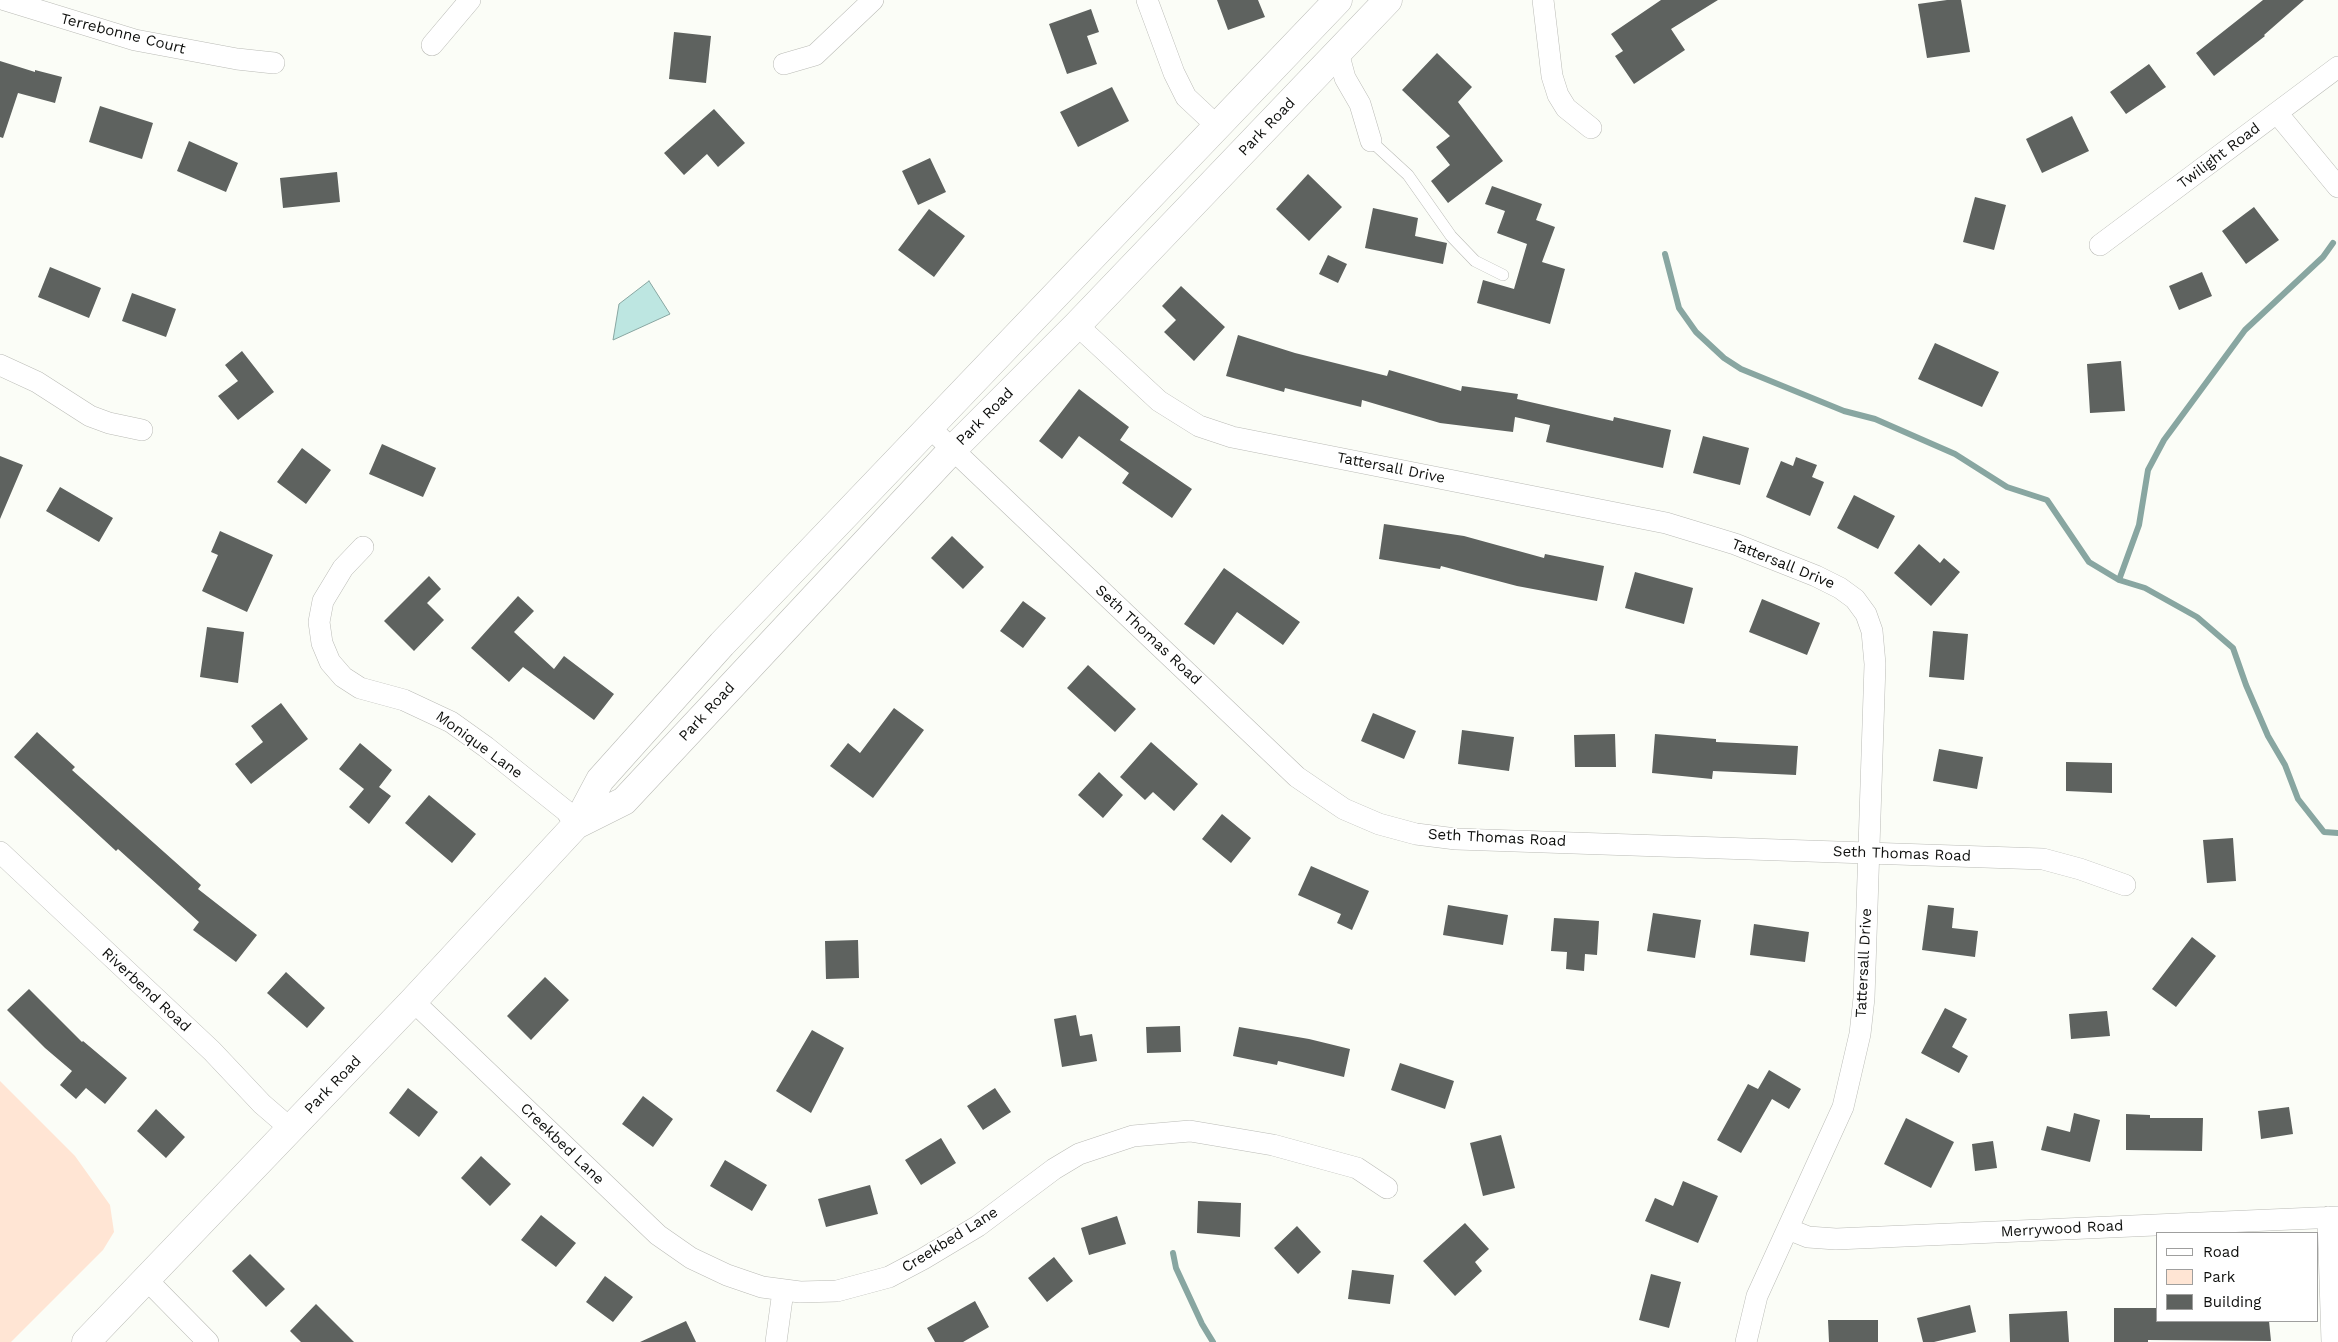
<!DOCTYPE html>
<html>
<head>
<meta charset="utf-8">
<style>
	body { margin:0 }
	#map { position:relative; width:2338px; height:1342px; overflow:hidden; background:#fbfdf7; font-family:"Work Sans",sans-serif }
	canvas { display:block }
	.legend { position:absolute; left:2156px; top:1232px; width:162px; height:90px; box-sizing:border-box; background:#fff; border:1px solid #9f9f9e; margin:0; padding:6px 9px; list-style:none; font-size:15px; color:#0e0f0d }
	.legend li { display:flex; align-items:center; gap:10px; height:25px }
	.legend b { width:25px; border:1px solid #9f9f9e }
</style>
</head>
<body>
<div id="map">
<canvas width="2338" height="1342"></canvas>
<ul class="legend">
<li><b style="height:6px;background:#fff"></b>Road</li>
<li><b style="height:14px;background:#ffe5d4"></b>Park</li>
<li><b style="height:14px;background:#5e625f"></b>Building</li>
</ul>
</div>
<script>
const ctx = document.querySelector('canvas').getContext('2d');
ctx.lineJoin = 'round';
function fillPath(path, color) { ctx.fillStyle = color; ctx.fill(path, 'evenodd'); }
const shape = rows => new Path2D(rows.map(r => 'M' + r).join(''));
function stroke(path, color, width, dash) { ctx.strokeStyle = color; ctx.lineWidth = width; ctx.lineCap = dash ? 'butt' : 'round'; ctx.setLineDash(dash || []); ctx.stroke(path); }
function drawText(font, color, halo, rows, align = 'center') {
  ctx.font = font + ' "Work Sans",sans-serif'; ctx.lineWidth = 4; ctx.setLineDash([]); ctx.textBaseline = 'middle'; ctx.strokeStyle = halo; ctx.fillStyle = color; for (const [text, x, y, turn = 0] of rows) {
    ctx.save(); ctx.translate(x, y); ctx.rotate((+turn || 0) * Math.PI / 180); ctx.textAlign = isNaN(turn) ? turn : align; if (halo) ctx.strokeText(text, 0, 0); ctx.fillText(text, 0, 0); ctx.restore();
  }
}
const green = shape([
	[0,1081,75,1156,110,1205,114,1232,103,1250,11,1342,0,1342]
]);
const water = shape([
	[649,281,670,314,613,340,619,304,649,281]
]);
const stream = shape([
	[1665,254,1679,308,1696,332,1724,358,1741,369,1844,411,1875,419,1955,454,2007,487,2047,500,2089,562,2119,580,2145,588,2197,617,2233,648,2246,685,2268,736,2285,765,2298,799,2324,832,2338,833],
	[2119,580,2139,525,2148,470,2164,440,2245,330,2323,257,2333,243],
	[1173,1253,1176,1268,1202,1324,1213,1342]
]);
const building = shape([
	[1217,0,1258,0,1265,17,1228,30],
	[1661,0,1718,0,1671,29,1685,50,1634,84,1615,56,1623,51,1611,34],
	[1947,0,1961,0,1970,52,1927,58,1918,4],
	[2263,0,2304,0,2264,35,2265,36,2214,76,2196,53],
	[1091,9,1099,32,1087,36,1097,64,1067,74,1049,24],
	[674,32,711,36,706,83,669,79],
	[1437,53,1472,87,1458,102,1503,161,1448,203,1431,181,1450,165,1436,147,1450,136,1402,90],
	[0,61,35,72,35,70,62,77,55,103,18,93,3,138,0,137],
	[2149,64,2166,87,2126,114,2110,92],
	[1112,87,1129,121,1078,147,1060,112],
	[100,106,153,123,142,159,89,142],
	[714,109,745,143,718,167,707,154,684,175,664,153],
	[2072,116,2089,151,2042,173,2026,139],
	[189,141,238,163,226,192,177,171],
	[930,158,946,192,918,205,902,171],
	[337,172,340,202,283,208,280,178],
	[1308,174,1342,207,1309,241,1276,209],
	[1492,186,1542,204,1536,220,1555,227,1542,262,1565,269,1550,324,1477,303,1483,280,1514,289,1527,244,1497,233,1505,211,1485,204],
	[1975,197,2006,205,1994,250,1963,242],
	[2254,207,2279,240,2246,264,2222,231],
	[1373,208,1418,218,1415,236,1447,243,1443,264,1365,248],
	[929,209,965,236,934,277,898,250],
	[1328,255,1347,264,1338,283,1319,274],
	[50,267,101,288,89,318,38,297],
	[2202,272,2212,296,2179,310,2169,286],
	[1181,286,1225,327,1194,361,1164,332,1176,320,1162,306],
	[132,293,176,309,166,337,122,321],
	[1238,335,1295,353,1387,376,1389,370,1461,391,1462,386,1518,394,1517,399,1613,421,1614,417,1671,430,1663,468,1546,442,1550,425,1515,417,1513,432,1440,423,1362,400,1361,407,1285,388,1284,392,1226,376],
	[1935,343,1999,372,1982,407,1918,379],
	[242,351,274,392,238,420,218,396,238,381,225,365],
	[2121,361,2125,411,2090,413,2087,364],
	[1079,389,1129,427,1120,440,1192,489,1172,518,1122,483,1129,473,1079,436,1062,459,1039,441],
	[1703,436,1749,448,1740,485,1693,473],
	[382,444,436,468,423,497,369,474],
	[302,448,331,470,306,504,277,482],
	[0,456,23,465,0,519],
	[1796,457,1817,465,1812,477,1824,482,1810,516,1766,497,1781,461,1793,466],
	[60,487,113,518,99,542,46,511],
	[1854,495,1895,516,1878,549,1837,528],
	[1384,524,1464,536,1544,558,1545,554,1604,566,1597,601,1517,586,1441,566,1440,569,1379,559],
	[220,531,273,555,247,612,202,591,218,555,211,552],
	[952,536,984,567,963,589,931,558],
	[1919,544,1940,563,1944,558,1960,572,1931,606,1894,573],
	[1224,568,1300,622,1283,645,1237,612,1214,645,1184,624],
	[1635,572,1693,588,1684,624,1625,608],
	[429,576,441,589,427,603,444,620,414,651,384,621],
	[518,596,534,611,514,632,554,669,564,656,614,694,594,720,523,667,509,682,471,648],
	[1762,599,1820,623,1807,655,1749,632],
	[1023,601,1046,618,1023,648,1000,631],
	[207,627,244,632,238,683,200,677],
	[1933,631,1968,634,1964,680,1929,677],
	[1088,665,1136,709,1115,732,1067,688],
	[281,703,308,739,251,784,235,764,263,742,251,726],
	[894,708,924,730,873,798,830,766,848,743,860,753],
	[1373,713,1416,731,1404,759,1361,741],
	[1462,730,1514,737,1509,771,1458,764],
	[37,732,75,767,72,770,201,885,198,889,257,935,236,962,193,930,199,922,118,849,116,851,14,757],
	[1615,734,1616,767,1575,767,1574,735],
	[1655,734,1716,739,1716,742,1798,746,1796,775,1713,771,1712,779,1652,773],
	[1151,742,1198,784,1174,811,1153,792,1145,800,1120,777],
	[360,743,392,770,379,787,391,796,369,824,349,807,364,789,339,769],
	[1939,749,1983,757,1977,789,1933,781],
	[2066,762,2112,763,2112,793,2066,791],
	[1099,772,1123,795,1103,818,1078,795],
	[429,795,476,834,452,863,405,823],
	[1222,814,1251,838,1231,863,1202,839],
	[2233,838,2236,881,2207,883,2203,840],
	[1311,866,1369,891,1352,930,1337,923,1341,914,1298,895],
	[1448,905,1508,915,1503,945,1443,935],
	[1928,905,1954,908,1952,928,1978,931,1975,957,1922,950],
	[1653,913,1701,920,1695,958,1647,951],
	[1554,918,1599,921,1597,955,1585,954,1584,971,1566,969,1567,952,1551,951],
	[1754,924,1809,932,1805,962,1750,955],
	[2192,937,2216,956,2176,1007,2152,989],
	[858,940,859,978,826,979,825,941],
	[286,972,325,1008,307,1028,267,993],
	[545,977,569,1000,531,1040,507,1016],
	[29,989,82,1042,83,1041,127,1078,105,1104,86,1088,76,1099,60,1085,72,1071,45,1048,7,1010],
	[1945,1008,1967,1019,1952,1047,1968,1056,1959,1073,1921,1053],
	[2107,1011,2110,1036,2071,1039,2069,1014],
	[1076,1015,1080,1036,1092,1034,1097,1061,1062,1067,1054,1019],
	[1180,1026,1181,1052,1147,1053,1146,1027],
	[1239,1027,1309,1039,1350,1049,1344,1077,1278,1061,1277,1065,1233,1056],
	[812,1030,844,1048,811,1113,776,1091],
	[1400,1063,1454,1081,1445,1109,1391,1090],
	[1769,1070,1801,1089,1789,1109,1772,1099,1741,1153,1717,1140,1748,1084,1758,1089],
	[408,1088,438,1112,419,1137,389,1113],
	[995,1088,1011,1112,983,1130,967,1106],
	[643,1096,673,1119,653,1147,622,1124],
	[2289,1107,2293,1134,2261,1139,2258,1111],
	[156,1109,185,1137,166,1158,137,1131],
	[2074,1113,2100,1120,2090,1162,2041,1150,2047,1126,2070,1132],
	[2126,1114,2150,1115,2150,1118,2203,1118,2202,1151,2126,1150],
	[1906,1118,1954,1142,1931,1188,1884,1164],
	[1501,1135,1515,1188,1483,1196,1470,1143],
	[941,1138,956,1163,921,1185,905,1160],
	[1993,1141,1997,1168,1975,1171,1972,1144],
	[481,1156,511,1184,490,1206,461,1178],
	[725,1160,767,1185,752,1211,710,1186],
	[1683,1181,1718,1196,1698,1243,1645,1221,1655,1198,1673,1206],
	[870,1185,878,1214,826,1227,818,1199],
	[1198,1201,1241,1203,1240,1237,1197,1233],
	[541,1215,576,1243,556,1267,521,1240],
	[1117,1216,1126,1244,1089,1255,1081,1228],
	[1465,1223,1489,1249,1475,1262,1482,1271,1455,1296,1423,1261],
	[1297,1226,1321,1252,1298,1274,1274,1248],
	[250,1254,285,1289,266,1307,232,1271],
	[1054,1257,1073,1281,1047,1302,1028,1278],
	[1352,1270,1394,1275,1390,1304,1348,1299],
	[1651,1274,1681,1282,1669,1328,1639,1320],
	[605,1276,633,1297,613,1322,586,1302],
	[975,1301,989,1327,963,1342,935,1342,927,1328],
	[316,1304,354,1342,301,1342,290,1331],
	[1970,1305,1976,1332,1934,1342,1923,1342,1917,1318],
	[2114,1308,2157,1308,2157,1321,2269,1321,2271,1341,2148,1340,2148,1342,2114,1342],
	[2067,1311,2069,1342,2010,1342,2009,1314],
	[1828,1320,1878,1320,1878,1342,1829,1342],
	[686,1321,696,1342,640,1342]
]);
const service = shape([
	[1371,141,1408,175,1451,236,1475,261,1503,275]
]);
const minor = shape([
	[5,0,135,40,237,59,274,63],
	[1147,0,1174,73,1186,97,1218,127],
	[1543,0,1552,76,1558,95,1566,108,1591,128],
	[432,45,470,0],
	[1338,52,1345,78,1360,104,1371,141],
	[784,64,815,55,873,0],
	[2277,113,2338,187],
	[2100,245,2338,67],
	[1077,325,1159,401,1199,426,1232,437,1666,523,1735,544,1816,576,1840,588,1855,599,1866,614,1872,631,1875,664,1864,998,1860,1034,1843,1107,1757,1296,1746,1342],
	[0,365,37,382,90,416,109,423,142,430],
	[929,427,1297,777,1344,809,1379,824,1416,834,1456,839,2043,859,2080,869,2125,885],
	[363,547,343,568,323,601,319,622,322,643,330,662,343,677,360,688,404,700,451,722,486,747,566,811,576,825],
	[0,852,212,1051,262,1104,291,1129],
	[413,1001,658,1235,691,1258,727,1275,762,1287,800,1292,837,1291,889,1277,923,1259,978,1226,1054,1169,1079,1154,1133,1136,1190,1131,1273,1145,1357,1168,1387,1188],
	[2328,1217,2332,1342],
	[1788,1229,1808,1237,1836,1239,2338,1217],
	[146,1279,208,1342],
	[776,1342,783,1291]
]);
const secondary = shape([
	[576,825,624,801,952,450,1077,325,1388,0],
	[86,1342,413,1001,576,825,600,780,722,644,1338,0]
]);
const streetNames = [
	["Terrebonne Court",123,34,14],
	["Park Road",1267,127,-46],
	["Twilight Road",2219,156,-37],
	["Park Road",985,417,-45],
	["Tattersall Drive",1391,468,11],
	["Tattersall Drive",1783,564,22],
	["Seth Thomas Road",1148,635,43],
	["Park Road",707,712,-47],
	["Monique Lane",479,745,36],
	["Seth Thomas Road",1497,838,3],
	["Seth Thomas Road",1902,854,2],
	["Tattersall Drive",1864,963,-87],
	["Riverbend Road",146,990,43],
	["Park Road",333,1085,-46],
	["Creekbed Lane",562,1144,44],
	["Merrywood Road",2062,1229,-3],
	["Creekbed Lane",950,1240,-32]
];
fillPath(green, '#ffe5d4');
fillPath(water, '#bde6e1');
stroke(water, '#88a6a1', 1);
stroke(stream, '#88a6a1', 6);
fillPath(building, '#5e625f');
stroke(service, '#babbb6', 12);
stroke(minor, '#babbb6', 22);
stroke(secondary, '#babbb6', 29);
stroke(service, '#fff', 11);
stroke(minor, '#fff', 21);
stroke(secondary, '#fff', 28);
drawText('15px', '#0e0f0d', '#fff', streetNames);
</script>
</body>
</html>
